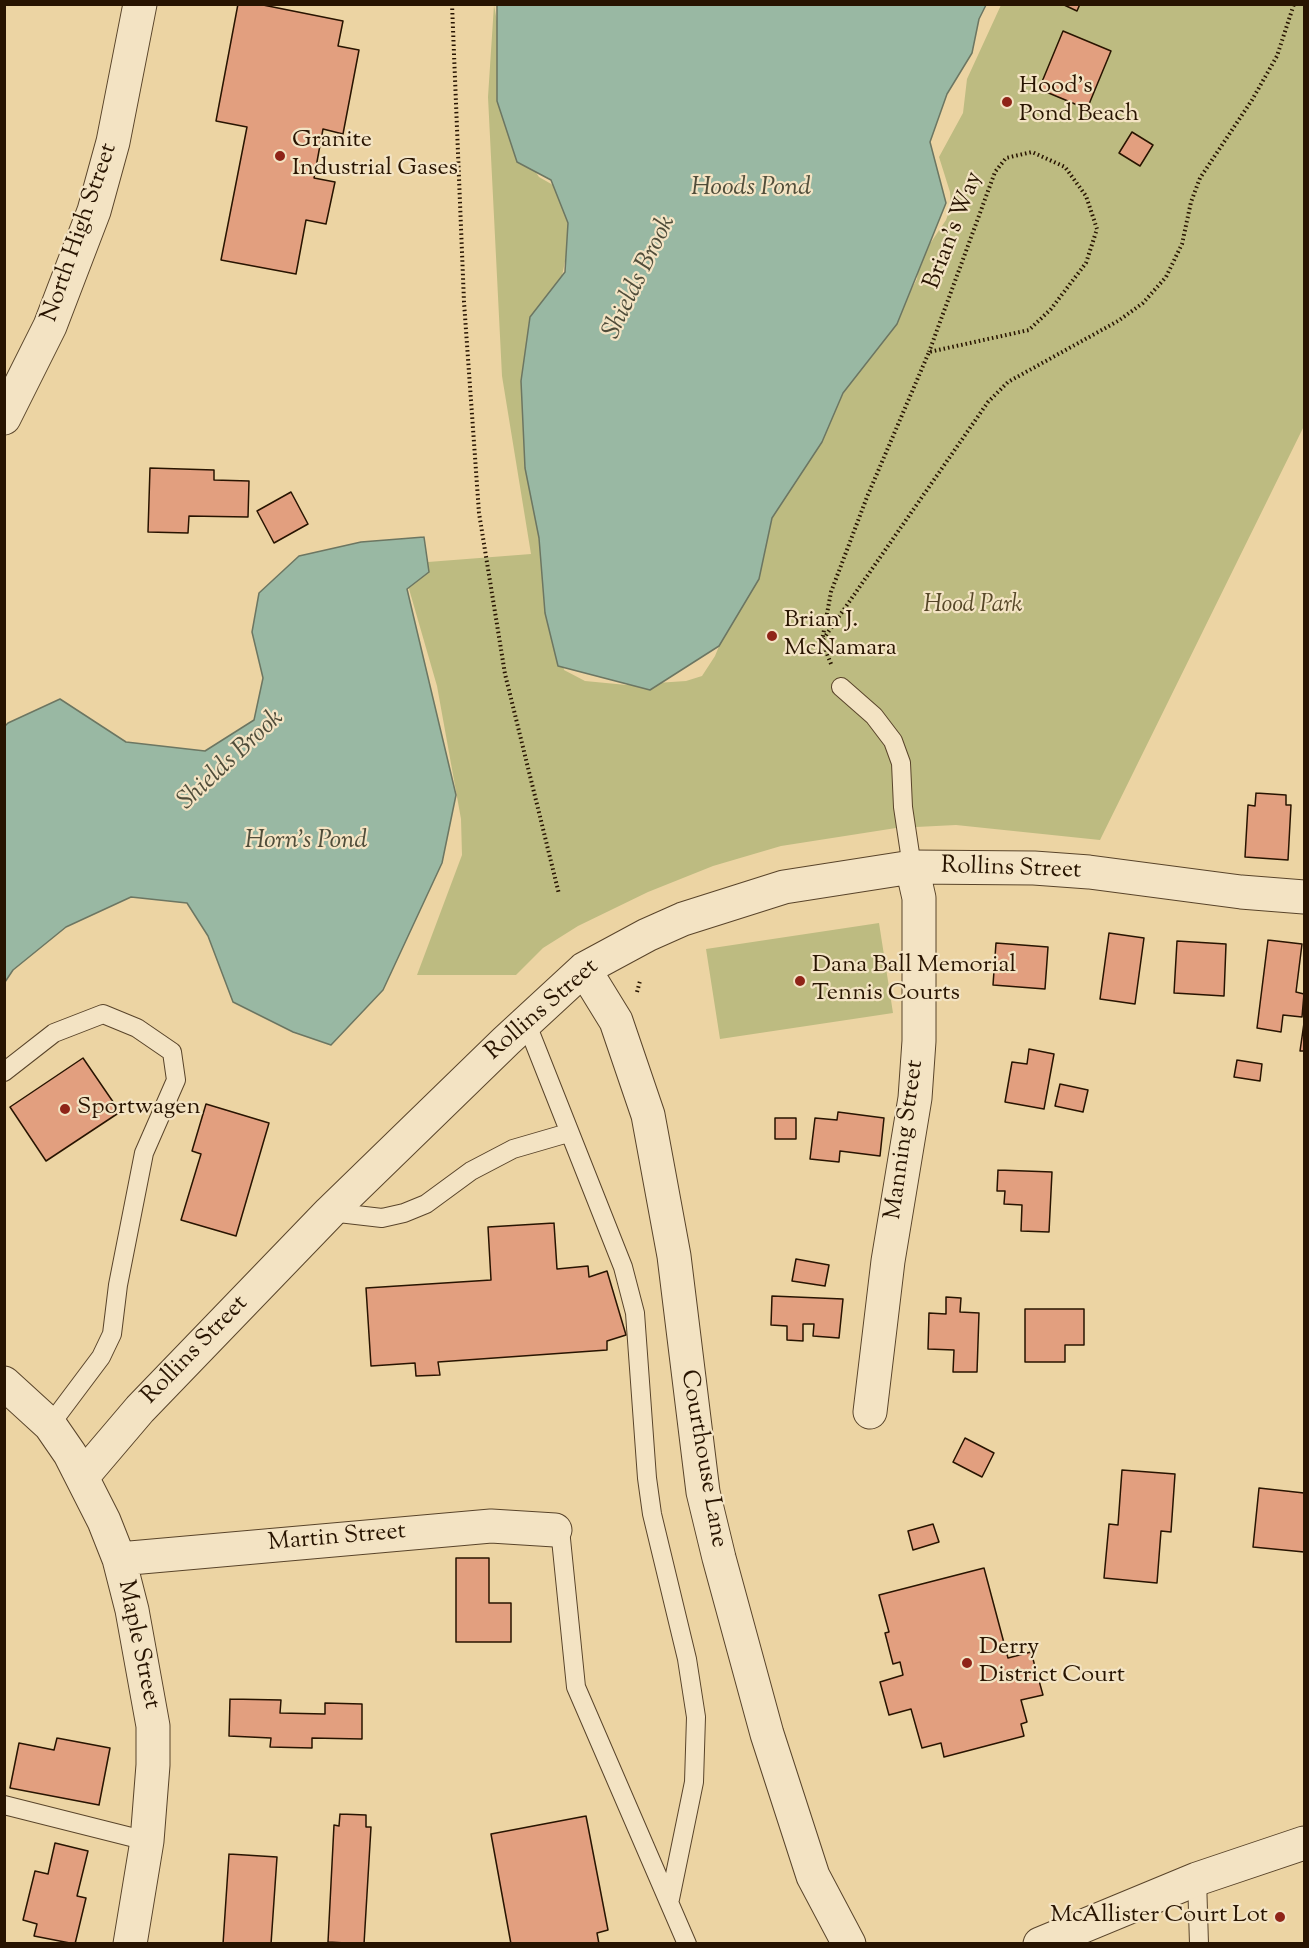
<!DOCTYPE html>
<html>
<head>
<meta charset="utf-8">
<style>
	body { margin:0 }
	#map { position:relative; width:1309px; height:1948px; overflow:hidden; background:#ecd4a3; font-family:"Sorts Mill Goudy",serif }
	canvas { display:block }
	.frame { position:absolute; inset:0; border:6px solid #281401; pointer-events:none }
</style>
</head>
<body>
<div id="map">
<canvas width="1309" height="1948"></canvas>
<div class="frame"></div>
</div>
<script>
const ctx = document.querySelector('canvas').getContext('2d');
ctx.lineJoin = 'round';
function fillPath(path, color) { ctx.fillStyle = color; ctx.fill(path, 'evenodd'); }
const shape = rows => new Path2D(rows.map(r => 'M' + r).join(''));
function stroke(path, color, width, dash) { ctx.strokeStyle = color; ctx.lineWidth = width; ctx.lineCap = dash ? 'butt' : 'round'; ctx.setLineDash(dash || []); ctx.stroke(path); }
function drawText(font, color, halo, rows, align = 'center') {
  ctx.font = font + ' "Sorts Mill Goudy",serif'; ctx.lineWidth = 4.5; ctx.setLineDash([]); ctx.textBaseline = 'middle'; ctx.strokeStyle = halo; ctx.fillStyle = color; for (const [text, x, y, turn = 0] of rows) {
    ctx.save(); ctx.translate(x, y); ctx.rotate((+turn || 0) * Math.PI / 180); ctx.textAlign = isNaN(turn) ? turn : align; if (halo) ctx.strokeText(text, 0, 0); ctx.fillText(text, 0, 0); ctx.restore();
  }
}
const green = shape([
	[494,5,520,148,539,177,567,193,573,222,562,276,549,580,564,670,585,681,627,685,686,681,702,676,715,656,741,592,750,550,842,391,906,299,917,279,919,260,946,220,951,206,950,192,939,157,963,113,967,79,1001,5,1304,5,1304,426,1100,840,956,825,896,828,781,846,713,866,648,892,578,926,543,948,516,975,417,975,462,855,461,819,437,686,407,582,428,562,531,554,502,376,488,97],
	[879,923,893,1013,720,1039,706,949]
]);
const water = shape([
	[497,5,986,5,979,19,972,53,947,94,930,142,946,203,897,324,843,393,822,442,772,518,759,579,719,646,650,690,558,666,545,613,539,538,525,468,521,381,530,317,565,272,568,223,551,180,517,162,497,101,497,5],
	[424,537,429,572,407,589,456,795,442,863,383,990,331,1045,293,1032,233,1002,208,936,187,903,131,897,66,927,13,970,5,982,4,727,8,723,60,699,126,742,205,751,254,720,263,678,252,632,259,593,299,556,361,542,424,537]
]);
const building = shape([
	[238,4,258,4,343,21,338,46,359,50,343,134,323,129,314,178,335,182,326,224,306,220,296,274,221,260,247,127,216,121,238,4],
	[1062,4,1080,4,1077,11,1062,4],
	[1063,31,1111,51,1087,109,1039,89,1063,31],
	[1132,132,1153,145,1140,166,1119,153,1132,132],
	[150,468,214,470,214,480,249,481,248,517,189,516,188,533,148,532,150,468],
	[291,492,308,524,274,543,257,511,291,492],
	[1256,793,1286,795,1286,805,1291,805,1288,860,1245,857,1248,805,1255,806,1256,793],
	[1109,933,1144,938,1135,1004,1100,999,1109,933],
	[1268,940,1302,944,1296,992,1304,994,1302,1017,1283,1015,1281,1032,1257,1028,1268,940],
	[1177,941,1226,944,1224,996,1174,993,1177,941],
	[996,943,1048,947,1045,989,993,985,996,943],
	[1304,1023,1304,1051,1300,1051,1304,1023],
	[1029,1049,1054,1054,1044,1109,1005,1102,1012,1062,1027,1064,1029,1049],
	[83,1058,120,1112,46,1161,10,1107,83,1058],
	[1237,1060,1262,1064,1260,1081,1234,1077,1237,1060],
	[1060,1084,1088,1090,1083,1112,1055,1106,1060,1084],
	[206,1104,269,1123,236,1236,181,1220,201,1154,192,1151,206,1104],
	[838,1112,884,1118,880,1156,840,1151,839,1162,810,1159,815,1118,837,1120,838,1112],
	[775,1118,796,1118,796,1139,775,1139,775,1118],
	[998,1170,1052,1172,1049,1232,1021,1231,1022,1205,1004,1204,1005,1191,997,1191,998,1170],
	[554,1223,557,1269,588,1266,589,1277,607,1271,626,1335,607,1341,607,1350,438,1362,440,1375,416,1376,415,1363,371,1366,366,1288,491,1280,488,1227,554,1223],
	[796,1259,829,1265,825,1286,792,1281,796,1259],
	[772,1296,843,1299,839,1338,813,1336,814,1324,803,1324,803,1341,787,1340,787,1326,771,1325,772,1296],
	[946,1297,961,1298,960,1312,979,1313,977,1372,953,1372,954,1350,928,1349,929,1313,946,1314,946,1297],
	[1025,1309,1084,1309,1084,1345,1065,1345,1065,1362,1025,1362,1025,1309],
	[965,1438,994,1453,982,1477,953,1462,965,1438],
	[1122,1470,1175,1474,1171,1532,1161,1531,1157,1583,1104,1578,1109,1524,1118,1525,1122,1470],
	[1259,1488,1304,1493,1304,1552,1253,1547,1259,1488],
	[933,1524,939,1542,913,1550,908,1531,933,1524],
	[456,1558,489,1558,489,1603,511,1603,511,1642,456,1642,456,1558],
	[984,1568,1008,1658,1031,1652,1043,1695,1021,1700,1027,1722,1021,1724,1024,1736,944,1757,941,1743,922,1748,911,1709,889,1715,880,1682,903,1675,900,1662,893,1664,885,1633,889,1632,879,1595,984,1568],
	[230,1699,281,1700,280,1713,325,1714,325,1703,362,1704,362,1739,312,1738,312,1748,270,1747,271,1738,229,1736,230,1699],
	[57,1738,110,1748,99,1805,10,1788,19,1743,54,1750,57,1738],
	[340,1814,366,1815,366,1827,371,1827,364,1944,328,1942,334,1825,339,1826,340,1814],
	[586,1816,608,1930,597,1933,599,1944,511,1944,491,1834,586,1816],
	[55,1843,88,1851,77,1896,86,1898,75,1944,34,1936,37,1924,23,1920,35,1871,48,1874,55,1843],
	[229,1854,277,1857,271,1944,223,1944,229,1854]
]);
const path = shape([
	[452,4,464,302,479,513,505,674,559,894],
	[822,641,831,592,867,497,929,352,1029,330,1051,309,1086,263,1097,229,1086,196,1065,167,1032,152,1006,158,995,172,929,352],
	[831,664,822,641,988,402,1008,382,1118,321,1143,303,1166,277,1182,244,1191,202,1200,178,1252,100,1277,56,1294,4],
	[637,992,640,981]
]);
const service = shape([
	[841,687,874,716,893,741,901,763,903,807,912,867],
	[526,1022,623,1267,635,1313,647,1478,652,1514,687,1659,696,1717,694,1782,670,1899],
	[4,1072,54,1033,103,1014,137,1028,172,1052,176,1080,144,1153,118,1285,112,1334,101,1357,50,1425],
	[330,1212,382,1218,404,1213,426,1204,471,1171,513,1149,568,1133],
	[555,1530,561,1539,576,1687,687,1944],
	[4,1805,147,1841],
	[1197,1879,1199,1944]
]);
const minor = shape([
	[584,969,616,1021,648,1115,674,1256,703,1492,719,1558,767,1734,813,1876,849,1944],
	[4,1383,50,1425,70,1454,104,1521,119,1559,132,1610,153,1726,153,1765,147,1841,130,1944],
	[870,1412,888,1261,915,1098,919,1041,919,898,912,867],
	[83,1476,140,1409,330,1212,506,1041,584,969,647,935,683,919,784,887,912,867,1034,868,1089,872,1241,892,1304,897],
	[119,1559,491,1526,555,1530],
	[1040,1944,1197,1879,1304,1843]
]);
const tertiary = shape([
	[4,418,50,326,94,211,113,142,140,4]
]);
const markers = [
	[1007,102,6,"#8f2418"],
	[280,156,6,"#8f2418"],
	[772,636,6,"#8f2418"],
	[800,981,6,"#8f2418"],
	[65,1109,6,"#8f2418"],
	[967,1663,6,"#8f2418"],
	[1280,1917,6,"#8f2418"]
];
const poiNames = [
	["Hood's",1019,88],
	["Pond Beach",1019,116],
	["Granite",292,142],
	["Industrial Gases",292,170],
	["Brian J.",784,622],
	["McNamara",784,650],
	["Dana Ball Memorial",812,967],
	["Tennis Courts",812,995],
	["Sportwagen",77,1109],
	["Derry",979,1649],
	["District Court",979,1677],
	["McAllister Court Lot",1268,1917,"right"]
];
const streetNames = [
	["Brian's Way",955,231,-69],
	["North High Street",81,233,-71],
	["Rollins Street",1011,870,2],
	["Rollins Street",543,1011,-41],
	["Manning Street",906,1140,-82],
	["Rollins Street",196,1351,-46],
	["Courthouse Lane",702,1459,80],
	["Martin Street",337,1539,-5],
	["Maple Street",137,1645,78]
];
const parkNames = [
	["Hood Park",973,607]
];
const waterNames = [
	["Hoods Pond",751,190],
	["Shields Brook",641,278,-64],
	["Shields Brook",232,761,-43],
	["Horn's Pond",306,843]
];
fillPath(green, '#bdbb81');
fillPath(water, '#99b8a3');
stroke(water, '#6c7662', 1.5);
fillPath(building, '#e29f7f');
stroke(building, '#281401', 1.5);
stroke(service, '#59442a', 20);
stroke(minor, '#59442a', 35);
stroke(tertiary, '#59442a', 35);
stroke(path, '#281401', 4, [1.5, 3]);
stroke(service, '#f3e3c3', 18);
stroke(minor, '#f3e3c3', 33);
stroke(tertiary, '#f3e3c3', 33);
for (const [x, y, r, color] of markers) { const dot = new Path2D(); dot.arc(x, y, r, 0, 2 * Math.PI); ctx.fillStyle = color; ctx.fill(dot); stroke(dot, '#f3e3c3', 2); }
drawText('24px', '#281401', '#f3e3c3', poiNames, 'left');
drawText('24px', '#281401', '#f3e3c3', streetNames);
drawText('italic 24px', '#554627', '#f3e3c3', parkNames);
drawText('italic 26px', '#504d3a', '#f3e3c3', waterNames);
</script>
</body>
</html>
